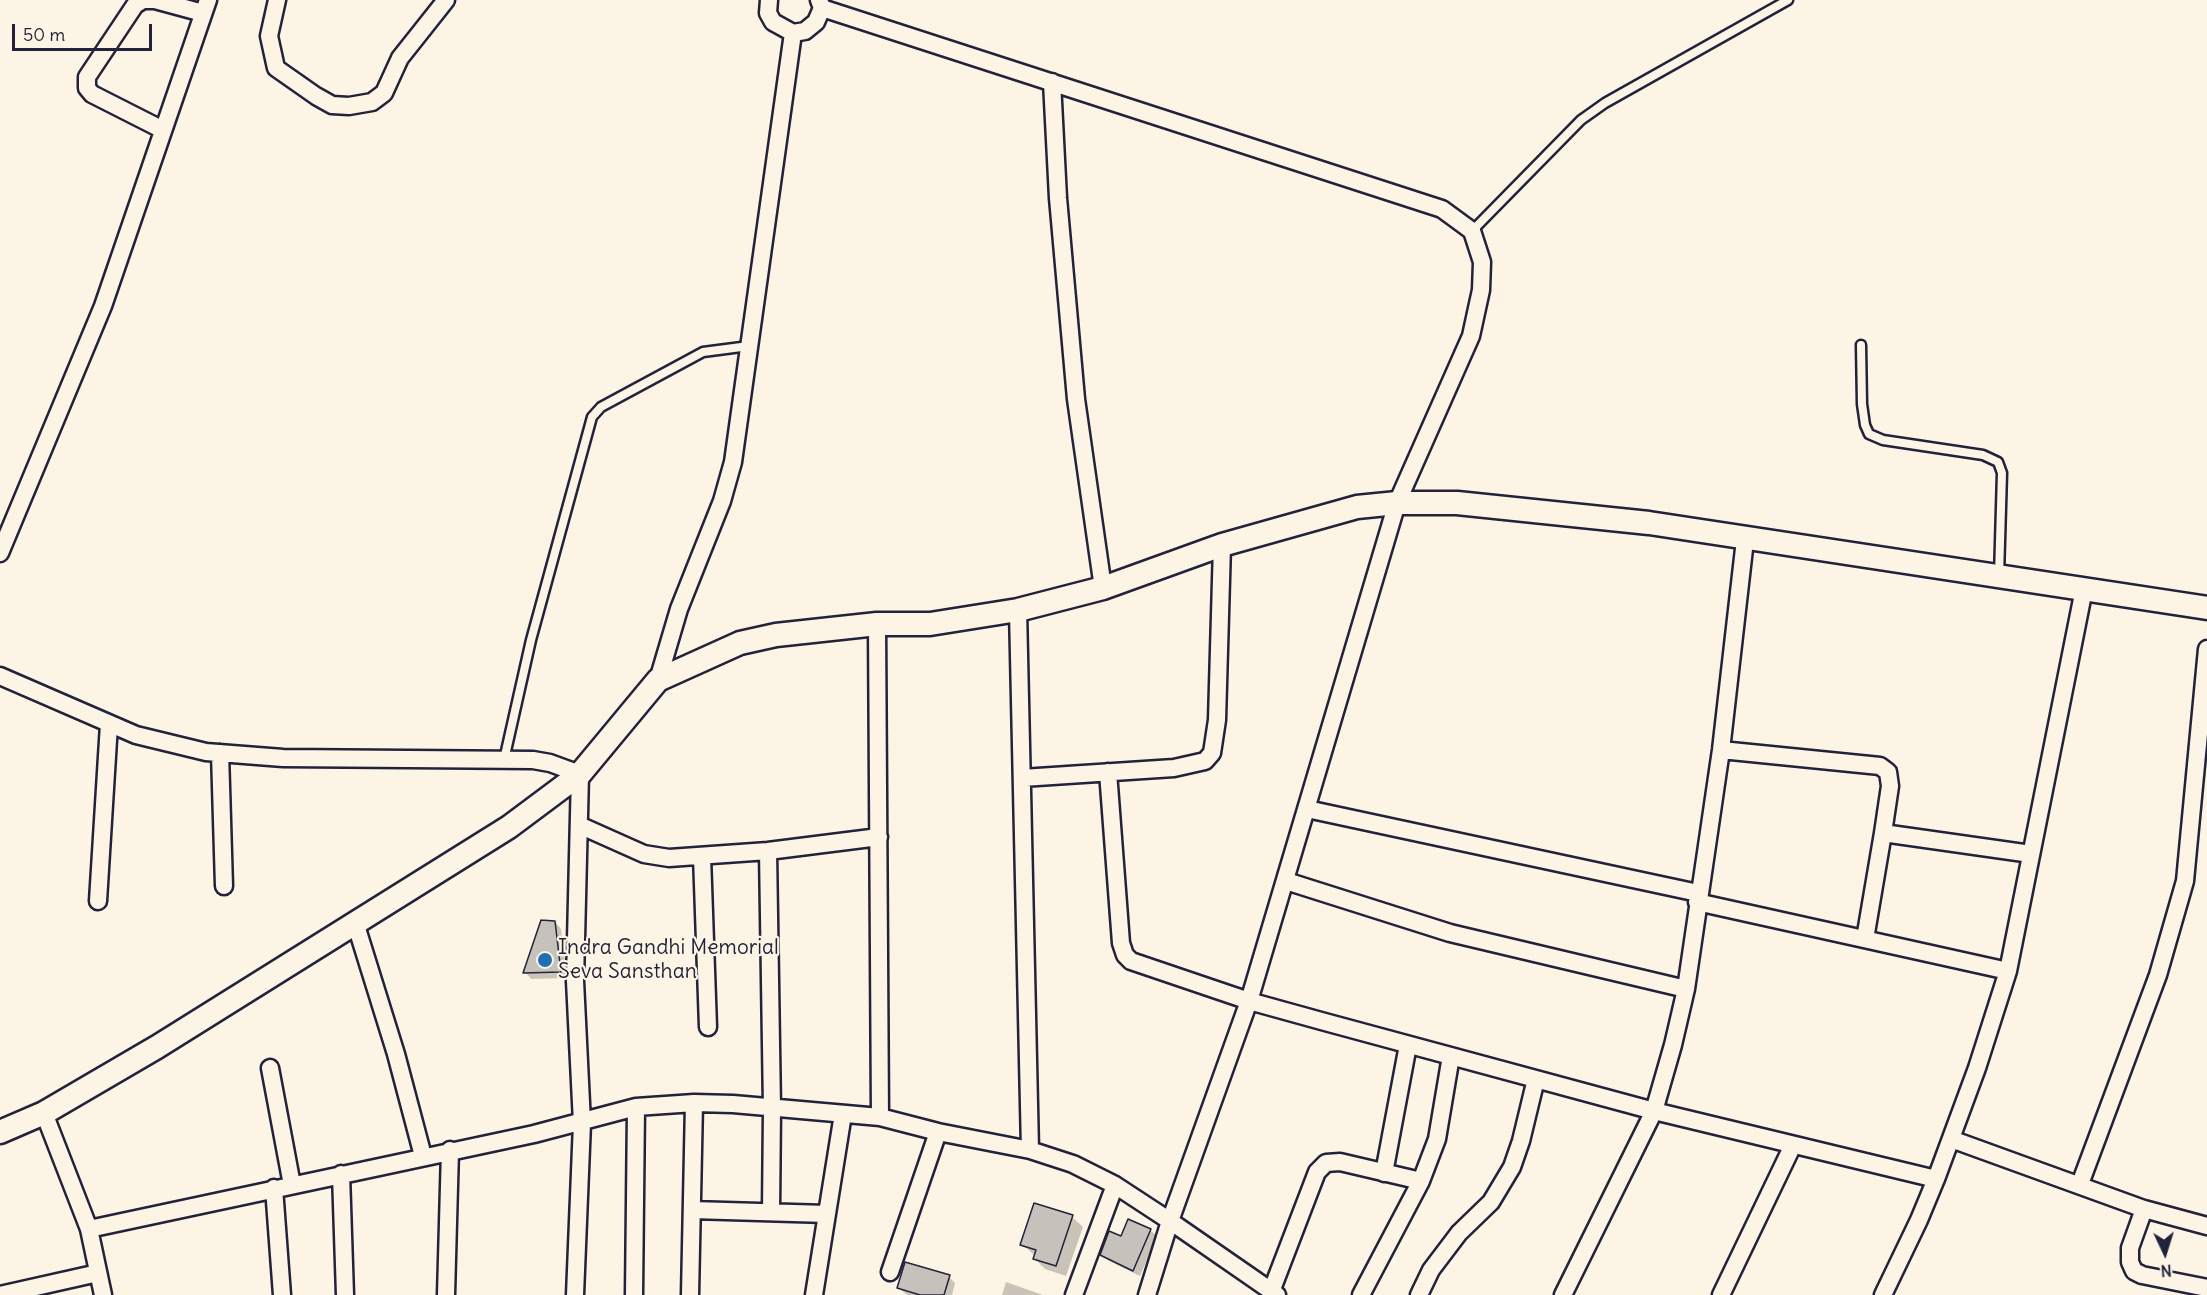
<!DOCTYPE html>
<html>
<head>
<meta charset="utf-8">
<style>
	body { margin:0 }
	#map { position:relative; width:2207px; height:1295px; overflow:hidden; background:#fcf5e5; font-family:Delius,sans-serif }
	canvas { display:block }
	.north { position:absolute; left:2135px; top:1223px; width:60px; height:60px; -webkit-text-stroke:4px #fcf5e5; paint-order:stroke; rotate:176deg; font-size:16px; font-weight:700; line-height:24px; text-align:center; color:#22223b }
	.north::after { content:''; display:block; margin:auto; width:21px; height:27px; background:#22223b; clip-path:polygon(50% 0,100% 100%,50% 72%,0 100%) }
	.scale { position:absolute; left:12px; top:24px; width:140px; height:27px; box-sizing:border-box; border:3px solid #22223b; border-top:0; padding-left:8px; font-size:18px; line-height:21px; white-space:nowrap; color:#22223b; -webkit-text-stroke:4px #fcf5e5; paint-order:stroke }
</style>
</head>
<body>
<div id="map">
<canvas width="2207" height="1295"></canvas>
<div class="north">N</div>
<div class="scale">50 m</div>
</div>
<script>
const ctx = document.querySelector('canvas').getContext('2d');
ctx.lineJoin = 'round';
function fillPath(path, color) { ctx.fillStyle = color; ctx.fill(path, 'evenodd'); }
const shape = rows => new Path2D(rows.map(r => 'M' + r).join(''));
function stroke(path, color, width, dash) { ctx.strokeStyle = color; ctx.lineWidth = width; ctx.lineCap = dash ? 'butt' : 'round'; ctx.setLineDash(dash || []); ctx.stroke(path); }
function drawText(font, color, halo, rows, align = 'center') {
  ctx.font = font + ' Delius,sans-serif'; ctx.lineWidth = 4.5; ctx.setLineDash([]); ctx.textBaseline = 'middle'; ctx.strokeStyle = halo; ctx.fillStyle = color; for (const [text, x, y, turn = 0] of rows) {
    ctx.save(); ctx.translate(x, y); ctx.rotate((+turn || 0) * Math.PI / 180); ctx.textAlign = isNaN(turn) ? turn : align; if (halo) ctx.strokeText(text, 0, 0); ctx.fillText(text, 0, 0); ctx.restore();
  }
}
const shadow = shape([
	[555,922,561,929,567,978,531,979,525,972],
	[1072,1217,1083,1227,1066,1276,1045,1269,1034,1258,1035,1256,1022,1244],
	[1150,1230,1157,1236,1140,1276,1109,1261,1102,1255,1122,1238],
	[949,1277,955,1283,952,1295,907,1295,899,1288],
	[1006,1282,1043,1295,1002,1295]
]);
const building = shape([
	[541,920,555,921,561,972,523,973,541,920],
	[1034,1203,1073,1215,1056,1266,1033,1259,1036,1250,1020,1245,1034,1203],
	[1128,1219,1151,1229,1133,1271,1100,1255,1109,1231,1121,1236,1128,1219],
	[905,1262,950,1275,944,1295,920,1295,897,1288,905,1262]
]);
const lane = shape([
	[1472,231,1581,120,1605,103,1788,0],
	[1861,345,1862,404,1865,425,1869,434,1883,440,1983,455,1998,462,2002,473,1999,576],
	[504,760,531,640,592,417,601,407,703,352,749,346]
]);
const street = shape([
	[277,0,269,36,276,68,316,96,332,105,349,106,372,102,384,93,400,58,446,0],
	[769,0,768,13,773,22,793,33,805,31,816,22,822,8,819,0],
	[822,8,1442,209,1472,231,1482,262,1481,290,1471,336,1397,503,1249,1001,1170,1221,1147,1295],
	[1052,82,1058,198,1076,399,1103,588],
	[163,130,92,94,87,88,87,77,135,5,143,0,155,0,203,13],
	[0,553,103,306,208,0],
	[1018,610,1030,1150],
	[877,624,880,1117],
	[0,676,136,735,206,752,283,758,533,760,550,763,580,774,575,981,582,1123,575,1295],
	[658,680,679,609,722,501,733,462,793,33],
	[1721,750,1880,766,1888,772,1890,786,1883,833,1865,939],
	[220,753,224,886],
	[1108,772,1121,943,1125,955,1131,961,1249,1001,1325,1022,1654,1111,1936,1179],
	[1022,778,1174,768,1205,761,1212,753,1217,720,1222,545],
	[1307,809,1698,893],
	[579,825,644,854,669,858,768,851,879,837],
	[1883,833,2031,854],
	[768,851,772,1109,771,1212],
	[702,856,708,1027],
	[1286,881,1450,933,1686,989],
	[98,901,109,724],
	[1697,902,2008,971],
	[355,922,396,1054,423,1156],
	[270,1068,292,1185],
	[44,1113,89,1229,103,1295],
	[1951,1139,2144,1209,2207,1226],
	[1384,1173,1408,1045],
	[341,1174,345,1295],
	[2080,1184,2158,975,2185,881,2207,649],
	[274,1188,282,1295],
	[2144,1209,2130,1248,2130,1262,2134,1271,2142,1275,2207,1288],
	[692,1210,827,1214],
	[89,1229,534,1134,636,1107,694,1103,733,1104,880,1117,938,1132,1030,1150,1073,1164,1115,1185,1170,1221,1277,1295],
	[890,1272,938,1132],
	[1271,1292,1317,1172,1326,1163,1340,1162,1421,1181],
	[0,1295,98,1273],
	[446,1295,450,1150],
	[634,1295,636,1107],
	[690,1295,694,1103],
	[814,1295,843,1114],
	[1074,1295,1115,1185],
	[1361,1295,1421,1181,1437,1139,1451,1056],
	[1419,1295,1431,1270,1459,1233,1491,1202,1512,1167,1521,1141,1536,1079],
	[1563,1295,1654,1111,1673,1045,1686,989,1721,750,1745,540],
	[1721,1295,1793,1145],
	[1883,1295,1919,1220,1936,1179,1977,1068,2008,971,2084,589]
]);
const secondary = shape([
	[0,1132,44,1113,157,1047,509,827,580,774,658,680,740,643,776,635,877,624,930,624,1018,610,1103,588,1222,545,1357,507,1397,503,1457,503,1649,523,2207,608]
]);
const markers = [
	[545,960,8,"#1f6fb2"]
];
const poiNames = [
	["Indra Gandhi Memorial",558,948],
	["Seva Sansthan",558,972]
];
fillPath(shadow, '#0003');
fillPath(building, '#c6c1bb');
stroke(building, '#22223b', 1.5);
stroke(lane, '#22223b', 13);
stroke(street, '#22223b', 21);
stroke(secondary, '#22223b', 27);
stroke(lane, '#fcf5e5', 8);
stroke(street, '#fcf5e5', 16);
stroke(secondary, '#fcf5e5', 22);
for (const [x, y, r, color] of markers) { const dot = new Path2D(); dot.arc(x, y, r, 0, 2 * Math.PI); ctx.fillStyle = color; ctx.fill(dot); stroke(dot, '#fcf5e5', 2); }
drawText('21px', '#22223b', '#fcf5e5', poiNames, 'left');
</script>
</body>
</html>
